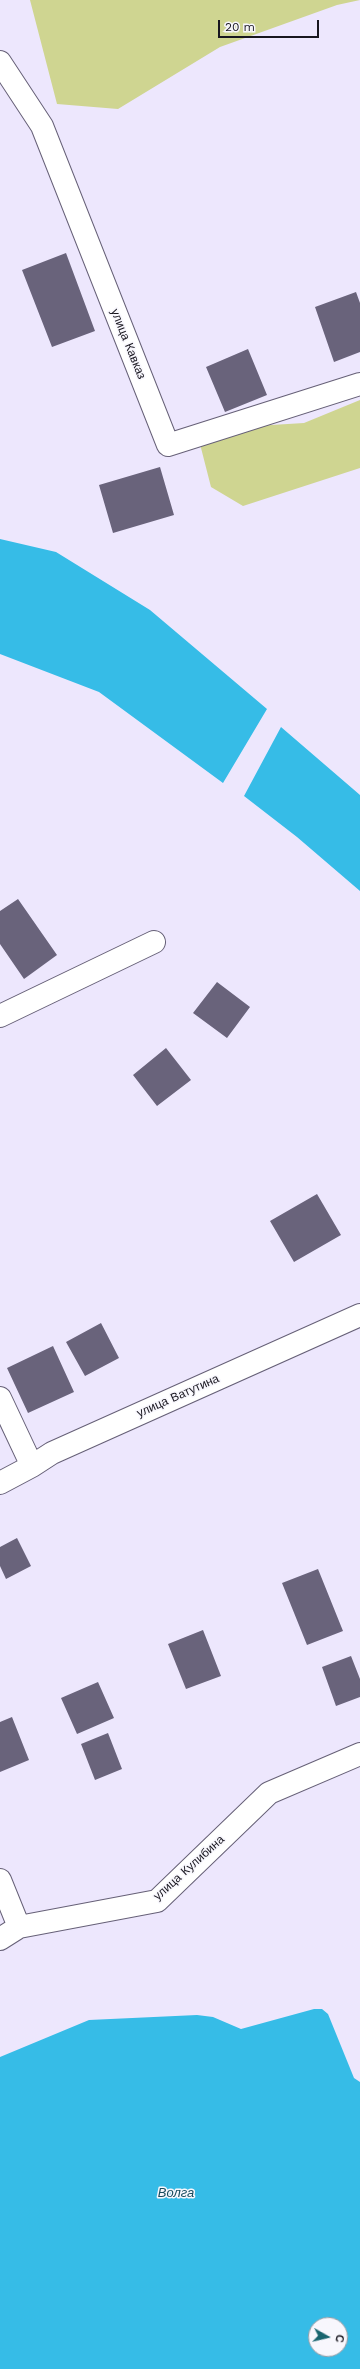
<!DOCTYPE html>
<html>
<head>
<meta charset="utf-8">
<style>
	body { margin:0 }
	#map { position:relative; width:360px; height:2369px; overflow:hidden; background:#ede7fd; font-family:"Work Sans",sans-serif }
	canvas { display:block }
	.north { position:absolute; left:308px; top:2317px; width:40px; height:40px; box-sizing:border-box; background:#f8f7fd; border:1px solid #9e9da4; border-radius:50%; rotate:98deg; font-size:11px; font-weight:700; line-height:16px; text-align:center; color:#18161f }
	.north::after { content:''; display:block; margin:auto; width:14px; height:18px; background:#19656f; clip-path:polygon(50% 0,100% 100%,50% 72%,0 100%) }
	.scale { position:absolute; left:218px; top:20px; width:101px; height:18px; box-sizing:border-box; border:2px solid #18161f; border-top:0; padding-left:5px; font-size:12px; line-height:14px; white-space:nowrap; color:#18161f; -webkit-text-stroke:3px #f8f7fd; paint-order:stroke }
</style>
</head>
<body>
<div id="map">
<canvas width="360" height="2369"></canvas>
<div class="north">С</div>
<div class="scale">20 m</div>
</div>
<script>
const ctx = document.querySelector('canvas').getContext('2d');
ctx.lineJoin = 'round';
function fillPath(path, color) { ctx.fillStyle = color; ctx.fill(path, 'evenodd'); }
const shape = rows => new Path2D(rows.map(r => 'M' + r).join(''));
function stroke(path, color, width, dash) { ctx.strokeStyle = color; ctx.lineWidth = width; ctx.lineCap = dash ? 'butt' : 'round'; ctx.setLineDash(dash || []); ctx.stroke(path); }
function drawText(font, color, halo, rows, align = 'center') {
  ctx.font = font + ' "Work Sans",sans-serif'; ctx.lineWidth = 3; ctx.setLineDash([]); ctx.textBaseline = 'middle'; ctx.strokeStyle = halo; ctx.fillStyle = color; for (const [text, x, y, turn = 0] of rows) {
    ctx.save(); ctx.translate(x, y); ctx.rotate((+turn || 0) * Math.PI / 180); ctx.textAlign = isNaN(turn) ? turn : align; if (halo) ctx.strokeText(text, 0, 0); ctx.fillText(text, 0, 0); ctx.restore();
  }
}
const green = shape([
	[30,0,360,0,337,5,220,47,118,109,57,104],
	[360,400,360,468,243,506,211,487,200,444,223,428,304,423]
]);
const water = shape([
	[0,539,56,552,150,610,267,709,223,783,99,692,0,654],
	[281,727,360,795,360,891,297,837,244,796],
	[314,2009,322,2009,328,2014,354,2078,360,2082,360,2369,0,2369,0,2057,89,2020,197,2015,213,2017,241,2029],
	[316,2325,340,2325,340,2349,316,2349]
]);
const building = shape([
	[66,253,95,331,52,347,22,270],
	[356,292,360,303,360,352,334,362,315,307],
	[248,349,267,395,225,412,206,367],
	[160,467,174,515,113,533,99,485],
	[18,899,57,955,24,979,0,944,0,911],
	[217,982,250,1007,227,1038,193,1013],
	[166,1048,191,1080,157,1106,133,1075],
	[317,1194,341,1235,294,1262,270,1221],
	[101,1323,119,1358,85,1376,66,1342],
	[53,1346,74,1392,28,1413,7,1368],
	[17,1538,31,1566,6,1579,0,1566,0,1547],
	[318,1569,343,1631,307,1645,282,1583],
	[203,1630,221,1676,186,1689,168,1644],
	[351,1656,360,1679,360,1697,336,1706,322,1667],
	[98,1682,114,1718,77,1734,61,1698],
	[12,1717,29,1760,0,1772,0,1722],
	[108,1733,122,1769,95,1780,81,1744]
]);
const street = shape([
	[0,62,42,126,168,445,360,384],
	[0,1016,154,942],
	[0,1398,32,1466],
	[0,1483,32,1466,52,1453,360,1315],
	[0,1880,19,1927],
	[0,1939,19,1927,157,1901,269,1793,360,1754]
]);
const streetNames = [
	["улица Кавказ",128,344,68],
	["улица Ватутина",178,1396,-24],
	["улица Кулибина",189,1868,-42]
];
const waterNames = [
	["Волга",176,2193]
];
fillPath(green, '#cfd591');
fillPath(water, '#36bce7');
fillPath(building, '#69637b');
stroke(street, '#666077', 24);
stroke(street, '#fff', 22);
drawText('12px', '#18161f', '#f8f7fd', streetNames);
drawText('italic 13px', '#174c5e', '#f8f7fd', waterNames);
</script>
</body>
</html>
